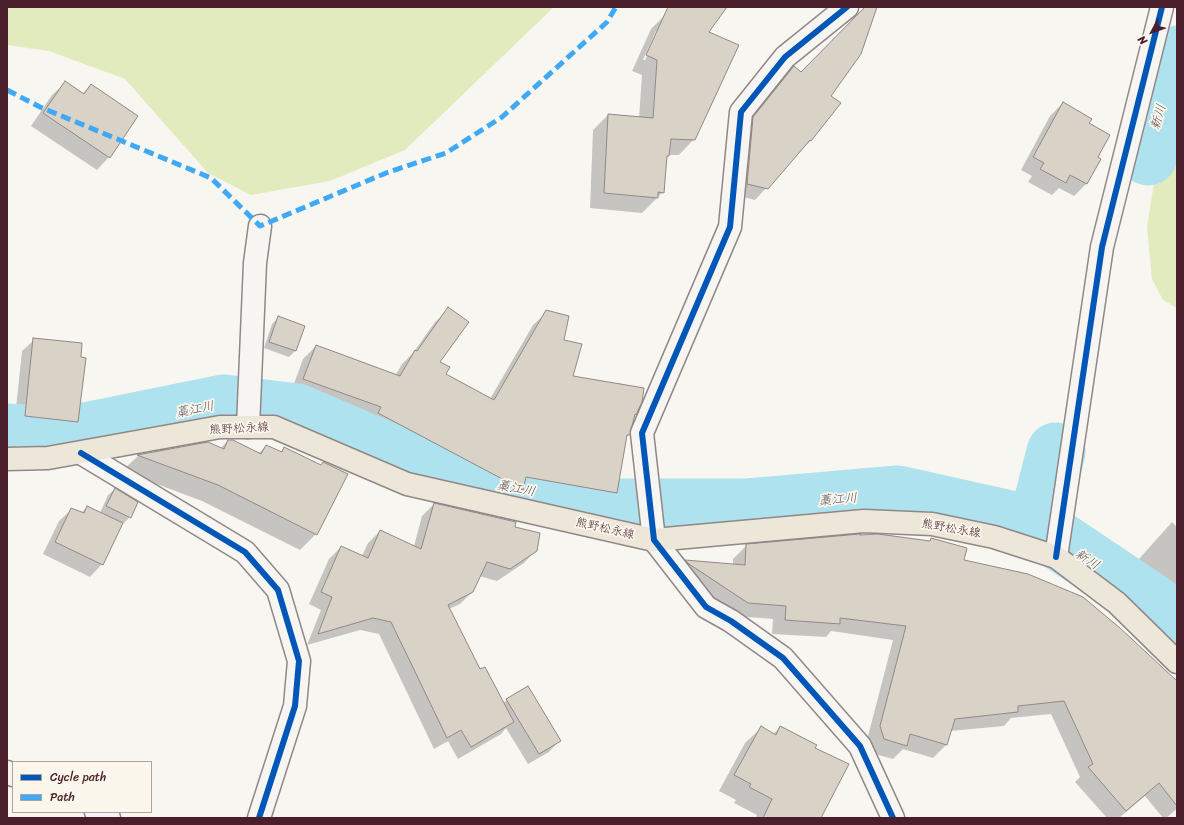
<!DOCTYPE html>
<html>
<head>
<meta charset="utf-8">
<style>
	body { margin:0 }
	#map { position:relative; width:1184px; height:825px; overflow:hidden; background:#f8f6f0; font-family:Sriracha,sans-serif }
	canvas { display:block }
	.frame { position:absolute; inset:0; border:8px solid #4a1f2b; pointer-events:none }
	.legend { position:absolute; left:12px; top:761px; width:140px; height:52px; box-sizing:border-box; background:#fbf7ec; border:1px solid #b4a19f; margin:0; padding:5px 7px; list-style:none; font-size:12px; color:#4a1f2b }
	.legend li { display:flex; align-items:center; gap:8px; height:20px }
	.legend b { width:20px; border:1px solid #b4a19f }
	.north { position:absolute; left:1132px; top:12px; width:40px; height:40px; -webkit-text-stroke:3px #fbf7ec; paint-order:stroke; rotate:229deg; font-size:11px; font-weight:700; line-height:16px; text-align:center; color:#4a1f2b }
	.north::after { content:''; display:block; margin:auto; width:14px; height:18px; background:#4a1f2b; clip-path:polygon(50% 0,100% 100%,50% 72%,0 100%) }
</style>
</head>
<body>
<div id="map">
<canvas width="1184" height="825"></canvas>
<div class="frame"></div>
<ul class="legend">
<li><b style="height:5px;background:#0057b8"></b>Cycle path</li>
<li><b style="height:5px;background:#3fa9f5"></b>Path</li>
</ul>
<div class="north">N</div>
</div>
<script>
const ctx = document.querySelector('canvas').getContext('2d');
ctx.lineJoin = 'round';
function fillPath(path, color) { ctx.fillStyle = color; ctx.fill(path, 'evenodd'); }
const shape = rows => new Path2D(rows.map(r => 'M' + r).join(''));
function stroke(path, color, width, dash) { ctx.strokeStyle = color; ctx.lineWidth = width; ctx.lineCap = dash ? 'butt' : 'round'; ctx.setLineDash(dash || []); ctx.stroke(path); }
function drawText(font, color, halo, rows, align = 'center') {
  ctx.font = font + ' Sriracha,"Klee One",sans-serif'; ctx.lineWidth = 3.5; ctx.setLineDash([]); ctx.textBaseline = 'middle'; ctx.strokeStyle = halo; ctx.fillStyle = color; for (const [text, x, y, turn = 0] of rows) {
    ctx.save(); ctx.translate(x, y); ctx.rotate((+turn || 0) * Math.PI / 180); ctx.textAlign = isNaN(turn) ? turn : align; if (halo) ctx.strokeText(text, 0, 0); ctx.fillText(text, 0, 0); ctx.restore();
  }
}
const green = shape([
	[7,7,554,7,405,150,330,181,251,195,208,173,125,79,49,51,7,45],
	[1177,40,1177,308,1163,300,1152,279,1147,227]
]);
const shadow = shape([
	[684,7,726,7,708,32,694,139,679,155,668,155,666,158,663,192,642,213,590,208,593,130,608,115,639,118,642,75,632,71,651,29,666,14],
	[656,31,659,31,645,60,643,60],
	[866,7,875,7,830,96,840,103,810,141,755,200,736,195,742,129,782,79,794,67,801,73],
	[65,83,82,94,91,85,109,157,97,170,31,126,52,95],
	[1063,103,1097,158,1086,184,1074,196,1059,188,1052,195,1028,182,1032,176,1021,170,1050,116],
	[449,309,439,363,445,374,490,399,533,325,547,312,562,340,572,377,641,402,633,417,629,434,626,437,616,492,603,506,521,491,509,503,365,427,369,421,291,392,303,359,316,346,395,376,402,364,413,353,435,322],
	[279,317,295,351,289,357,264,348,272,324],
	[34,340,77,421,66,433,14,427,22,351],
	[228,440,258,454,266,446,280,453,284,448,320,466,323,463,316,534,300,550,202,501,122,471,138,456,208,443,220,449],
	[115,489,130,517,124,523,122,523,102,564,90,577,43,554,59,521,72,509,81,513,87,507,100,513,108,495],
	[434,504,514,528,536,550,524,563,497,581,479,576,472,592,460,604,449,609,480,671,503,703,507,700,559,741,549,752,528,764,506,728,501,734,458,759,448,741,434,749,379,634,360,630,307,645,321,610,309,604,329,559,341,547,362,556,368,543,380,531,414,546,422,516],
	[1172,522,1177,527,1177,614,1138,580,1148,569,1138,560],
	[932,539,962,561,1177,682,1177,809,1166,818,1163,818,1145,796,1119,818,1107,818,1075,782,1080,777,1051,714,1011,718,1004,726,950,731,946,745,933,758,903,749,893,759,871,753,867,740,893,640,831,631,826,637,772,634,773,619,735,616,672,574,685,561,733,565,733,559,747,545,929,542],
	[780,727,814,748,820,818,756,818,757,815,734,803,736,800,719,791,745,743,761,728,773,734]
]);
const river = shape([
	[1148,156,1177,55],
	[7,433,66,436,224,404,297,413,437,473,611,508,748,508,898,495,1037,526,1152,603,1177,628],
	[1037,526,1056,452]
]);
const building = shape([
	[668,7,727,7,709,32,739,45,695,140,671,139,669,156,667,156,664,193,658,192,658,198,604,193,608,114,653,118,657,60,646,55,668,7],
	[865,7,877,7,861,54,831,96,841,103,811,141,810,140,768,189,747,184,753,117,794,66,801,72,865,7],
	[65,81,84,94,91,84,138,116,110,158,43,113,65,81],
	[1063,102,1092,119,1089,123,1110,135,1098,157,1101,159,1087,184,1070,175,1066,183,1040,169,1044,163,1033,157,1063,102],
	[448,307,469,322,440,362,450,367,446,374,494,400,546,310,569,316,564,340,582,344,573,376,644,388,642,402,636,415,635,414,630,435,627,435,617,493,526,477,523,490,378,413,381,407,303,379,316,345,400,376,415,350,417,351,448,307],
	[278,316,305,326,296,351,269,342,278,316],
	[33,338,82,343,81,357,86,358,78,422,25,416,33,338],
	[228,440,233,440,261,454,266,445,282,452,284,447,321,465,323,462,348,474,317,535,218,485,137,455,208,442,224,449,228,440],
	[115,488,138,502,131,518,106,506,115,488],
	[434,503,516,522,515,527,540,533,537,551,510,569,487,562,473,592,448,605,480,669,485,667,514,722,471,747,461,730,447,738,391,622,373,618,318,634,332,597,321,592,341,546,368,558,380,530,421,549,434,503],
	[87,506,123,523,103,565,55,542,71,508,84,513,87,506],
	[860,534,860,535,878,534,930,541,931,538,967,548,964,560,1028,574,1083,597,1120,628,1177,681,1177,806,1159,783,1126,811,1088,767,1093,764,1064,701,1018,706,1018,712,955,719,947,745,910,734,907,746,884,739,880,726,906,626,840,618,840,624,785,620,786,606,748,603,689,564,685,560,745,565,746,544,860,534],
	[528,686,561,741,539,754,506,699,528,686],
	[761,726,776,735,780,726,817,745,815,748,849,764,821,818,763,818,772,799,749,787,751,784,734,775,761,726]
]);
const minor = shape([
	[847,7,785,57,741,112,730,227,642,433,654,540,706,607,731,621,783,658,860,746,893,818],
	[248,427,255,263,260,226],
	[81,453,245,552,278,590,299,661,295,706,259,818],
	[1056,557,1102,247,1162,7],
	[7,772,13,775],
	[96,812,109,818]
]);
const major = shape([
	[7,459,48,458,220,427,274,427,407,484,654,540,864,521,932,524,994,537,1056,557,1117,603,1177,662]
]);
const quiet = shape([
	[7,90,40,107,211,178,260,226,386,173,446,153,502,117,607,22,616,7]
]);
const cycleway = shape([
	[847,7,785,57,741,112,730,227,642,433,654,540,706,607,731,621,783,658,860,746,893,818],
	[81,453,245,552,278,590,299,661,295,706,259,818],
	[1056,557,1102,247,1162,7]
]);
const streetNames = [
	["熊野松永線",239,429,-3],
	["熊野松永線",605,529,13],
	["熊野松永線",951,529,10]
];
const waterNames = [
	["新川",1159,117,-74],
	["藁江川",195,410,-11],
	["藁江川",516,489,11],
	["藁江川",838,500,-5],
	["新川",1087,560,33]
];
fillPath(green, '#e2ebbe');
fillPath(shadow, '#0003');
stroke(river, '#aee2ef', 59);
fillPath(building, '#d9d3c7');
stroke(building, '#918787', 1);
stroke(minor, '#918787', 25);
stroke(major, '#918787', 25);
stroke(minor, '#f6f5f1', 22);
stroke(major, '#ece7d8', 22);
stroke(quiet, '#3fa9f5', 5, [10, 5]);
stroke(cycleway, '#0057b8', 6);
drawText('12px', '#4a1f2b', '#fbf7ec', streetNames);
drawText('italic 13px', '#5b4e5c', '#fbf7ec', waterNames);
</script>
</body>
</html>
